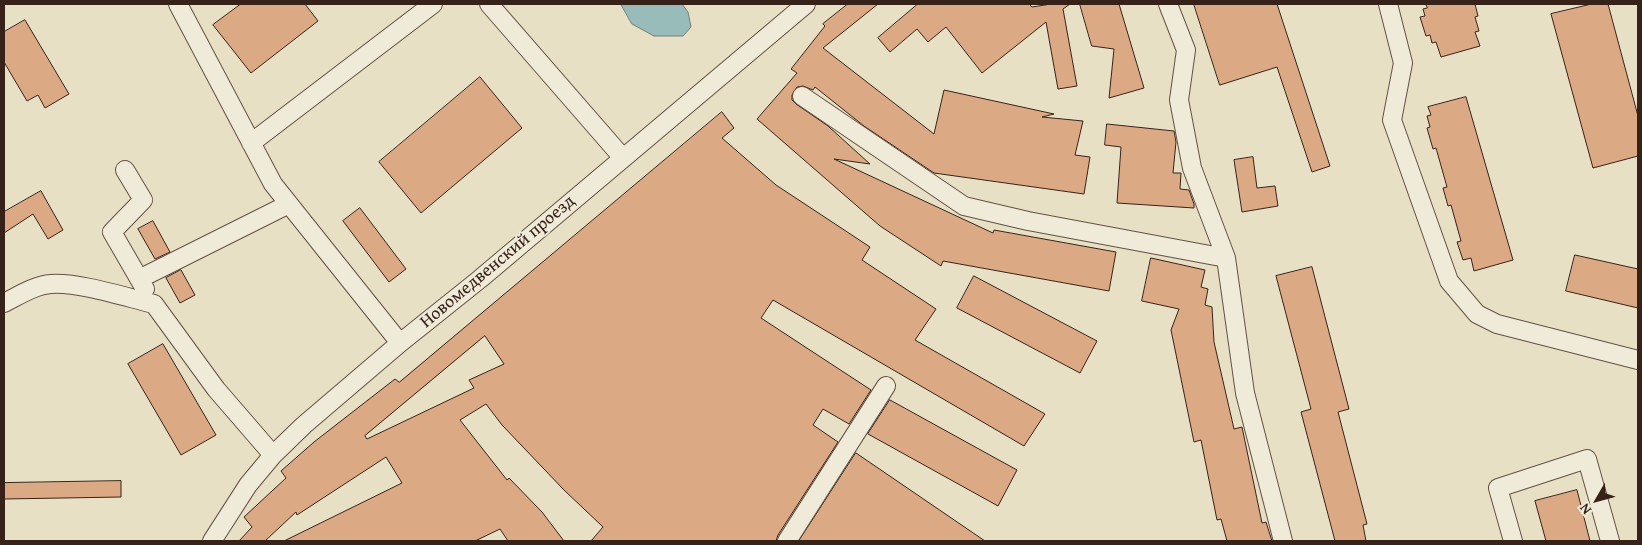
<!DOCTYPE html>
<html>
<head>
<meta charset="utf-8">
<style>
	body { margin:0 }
	#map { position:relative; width:1642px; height:545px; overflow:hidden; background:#e8e0c5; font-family:"Gentium Book Plus",serif }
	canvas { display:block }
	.frame { position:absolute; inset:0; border:5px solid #372219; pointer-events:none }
	.north { position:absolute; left:1572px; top:475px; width:50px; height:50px; -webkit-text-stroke:4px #f0ebd9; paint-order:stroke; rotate:232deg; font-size:14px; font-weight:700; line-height:20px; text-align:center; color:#372219 }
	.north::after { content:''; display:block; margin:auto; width:18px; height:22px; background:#372219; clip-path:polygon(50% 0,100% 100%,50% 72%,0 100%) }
</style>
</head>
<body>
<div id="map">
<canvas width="1642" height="545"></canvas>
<div class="frame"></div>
<div class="north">N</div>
</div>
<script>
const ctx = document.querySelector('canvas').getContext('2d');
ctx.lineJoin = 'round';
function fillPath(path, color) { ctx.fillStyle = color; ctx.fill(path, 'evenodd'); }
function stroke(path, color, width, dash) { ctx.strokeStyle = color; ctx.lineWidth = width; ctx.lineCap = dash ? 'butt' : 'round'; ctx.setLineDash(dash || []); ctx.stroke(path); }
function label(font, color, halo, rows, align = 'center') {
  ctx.font = font + ' "Gentium Book Plus",serif'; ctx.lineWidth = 4; ctx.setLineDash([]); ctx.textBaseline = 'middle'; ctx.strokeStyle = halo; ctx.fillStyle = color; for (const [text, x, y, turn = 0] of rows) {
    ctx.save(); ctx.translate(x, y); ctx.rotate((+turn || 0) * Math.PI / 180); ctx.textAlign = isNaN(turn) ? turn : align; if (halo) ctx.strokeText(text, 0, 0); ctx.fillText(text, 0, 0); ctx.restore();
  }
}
const water = new Path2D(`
	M621,4h61l6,8 3,15 -8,9h-29l-22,-12z`);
fillPath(water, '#98bcb9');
stroke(water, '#717e79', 1);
const building = new Path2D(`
	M241,4h64l13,17 -67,52 -38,-48z
	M848,4h30l-55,44 111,86 10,-44 110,24 -12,3 41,4 -8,34 15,2 -6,37 -150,-21 -70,-47 -49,-39 -2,3 -10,-4 -6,1 -5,8v5l4,4 32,22 42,38 -36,-5 159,74 1,-3 122,22 -7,39 -166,-30 -2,5 -61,-40 -123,-107 40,-46 -6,-4 34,-43 -2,-2z
	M918,4h111l3,3 19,-3h19l-7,5 14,77 -19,3 -12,-67 -64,51 -36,-46 -18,15 -11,-13 -27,23 -12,-14z
	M1080,4h39l25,84 -35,10 5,-49 -22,-3z
	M1194,4h83l53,162 -18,6 -35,-105 -57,18z
	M1426,4h49l3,12 -3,1 4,14 -4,1 5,14 -39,11 -5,-15 -4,1 -2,-8 -4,1 -6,-19 5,-1 -2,-7 4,-1z
	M1592,4h16l30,112v40l-45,12 -42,-154z
	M25,20l44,74 -24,14 -7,-13 -11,6 -23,-39v-30z
	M480,77l42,51 -101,85 -42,-51z
	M1466,97l47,163 -39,11 -3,-13 -8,2 -6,-18 4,-1 -10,-36 -3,1 -5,-18 4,-1 -11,-39 -3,1 -6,-21 3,-1 -3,-11 4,-1 -3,-8z
	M722,112l12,16 -12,10 54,47 94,62 -8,13 74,49 -21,31 130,74 -21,32 -251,-146 -12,18 110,72 -22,34 -26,-15 -10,16 25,17 -60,93 -2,6h-185l12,-14 -39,-37 -62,-65 -16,-21 -26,16 47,60 2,-2 33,34 22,29h-56l-8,-12 -25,12h-191l118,-58 -16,-26 -89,58 -1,-3 -31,29h-26l13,-14 -8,-10 42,-39 -5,-7 33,-29 81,-63 4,3zM485,336l19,28 -35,16 5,8 -107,51 -2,-3z
	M1107,124l67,7 2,11 -3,31h8l-1,16 9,1 5,14v4l-77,-5 4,-56 -16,-2z
	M1253,157l4,31 18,-2 3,20 -36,6 -8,-52z
	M41,191l22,39 -15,9 -15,-25 -29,19v-21z
	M360,208l46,61 -17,13 -46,-61z
	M153,221l17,31 -15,7 -17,-30z
	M1575,255l63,14v39l-72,-17z
	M1151,258l54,12 -4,17 7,2 -3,16 7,2 2,35 20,87 8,-2 20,96 4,-1 6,19h-45l-6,-22 -4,1 -16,-80 -7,2 -23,-112 8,-21 -37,-8z
	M1312,267l37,142 -11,3 29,112 -4,1 3,16h-31l-34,-129 10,-3 -35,-133z
	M181,270l14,25 -15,8 -14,-25z
	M974,276l123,65 -17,32 -123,-65z
	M163,344l53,91 -35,20 -53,-91z
	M890,400l127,70 -19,36 -130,-72z
	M856,453l129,88h-186z
	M121,481v16l-117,2v-16z
	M1577,490l13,51h-44l-11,-40z`);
fillPath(building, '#dba984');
stroke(building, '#372219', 1);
const minor = new Path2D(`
	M178,4l95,180 127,159
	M489,4l134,154
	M1168,4l18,46 -7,50 13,68 34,90 19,135 38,148
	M1388,4l15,59 -11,57 57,161 28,33 20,10 141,36
	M802,96l162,110 64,15 198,37
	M251,143l182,-139
	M125,170l18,30 -31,32 33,57
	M139,279l150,-75
	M4,303c14,-7 31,-18 47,-19 28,-2 74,13 103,20l62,85 57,66
	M212,541l36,-56 25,-30 31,-30 96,-82 80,-64 326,-275
	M787,541l99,-155
	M1513,541l-15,-53 89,-29 23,82`);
stroke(minor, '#635244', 20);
stroke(minor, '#f0ebd9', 18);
label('18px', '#372219', '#f0ebd9', [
	["Новомедвенский проезд",498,262,-40]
]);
</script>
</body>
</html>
